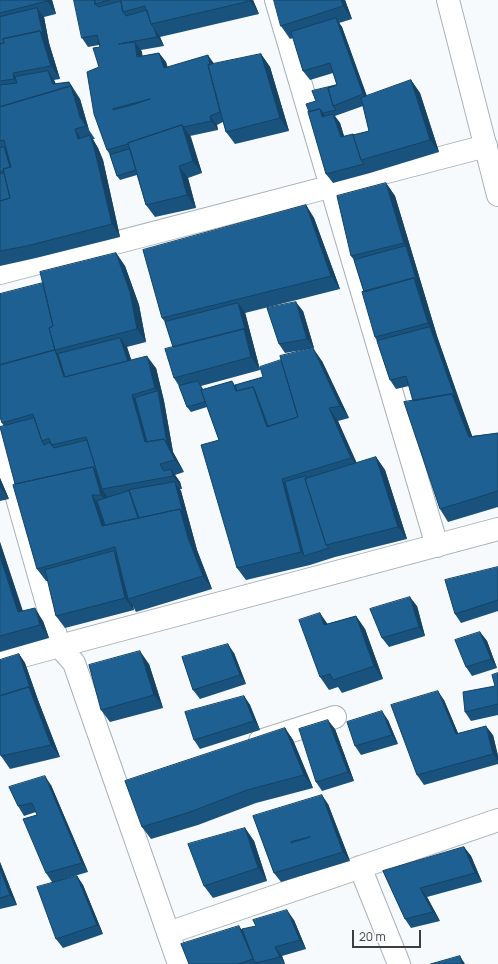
<!DOCTYPE html>
<html>
<head>
<meta charset="utf-8">
<style>
	body { margin:0 }
	#map { position:relative; width:498px; height:964px; overflow:hidden; background:#f6fafd; font-family:Manrope,sans-serif }
	canvas { display:block }
	.scale { position:absolute; left:352px; top:930px; width:69px; height:18px; box-sizing:border-box; border:2px solid #3a3e41; border-top:0; padding-left:5px; font-size:12px; line-height:14px; white-space:nowrap; color:#3a3e41; -webkit-text-stroke:3px #f6fafd; paint-order:stroke }
</style>
</head>
<body>
<div id="map">
<canvas width="498" height="964"></canvas>
<div class="scale">20 m</div>
</div>
<script>
const ctx = document.querySelector('canvas').getContext('2d');
ctx.lineJoin = 'round';
function stroke(path, color, width, dash) { ctx.strokeStyle = color; ctx.lineWidth = width; ctx.lineCap = dash ? 'butt' : 'round'; ctx.setLineDash(dash || []); ctx.stroke(path); }
function fillPath(path, color) { ctx.fillStyle = color; ctx.fill(path, 'evenodd'); }
const street = new Path2D(`
	M276,0l161,546
	M0,273l486,-127
	M0,438l59,208 15,17 105,301
	M0,662l498,-133
	M260,741l75,-24
	M360,867l39,97
	M168,933l330,-113`);
const secondary = new Path2D(`
	M448,0l50,195`);
stroke(street, '#a9b2b9', 24);
stroke(secondary, '#a9b2b9', 24);
stroke(street, '#fff', 22);
stroke(secondary, '#fff', 22);
fillPath(new Path2D(`
	M0,0h52l4,14 -12,3 5,26 11,36 -6,1 2,4 13,-2 11,17 9,31 6,9h-2l5,9 5,12 17,77 -84,21 -36,8z
	M74,0h179l6,14 -99,23 4,9 -23,4 1,2v4l17,-3 7,9 1,5 47,-3 47,-10 9,13 19,64 -54,13 -9,-12 -3,-10 -6,3 1,5 -28,6 12,37 -14,5 8,30 -41,9 -9,-12 -9,-30 -17,5 -3,-4 -7,-21 -3,-5 -8,-83 1,-20 -1,-2 -11,2 -6,-9z
	M274,0h71l7,19 -13,4 3,4 25,69 44,-16 9,13 19,59 -69,21 -37,10 -7,-9 -17,-62 7,-11 21,-16 -4,-12 -23,7 -7,-9 -10,-33 -3,1 -9,-13zM363,106l6,25 -15,4 -10,1 -4,-13 -5,-7z
	M386,183l9,13 42,140 35,100 26,-3v74l-50,15 -8,-13 -27,-108 -4,-15 -13,3 -6,-9 -13,-39 -2,-4 -11,-45 -10,-32 -3,-4z
	M306,205l8,13 26,71 -95,24 15,57 -59,16 2,3 32,-4 87,-24 27,57 -11,3 18,42 20,-6 9,13 22,69 -72,18 -25,8 -64,15 -9,-12 -18,-128 -12,-33 -16,5 -4,-5 -8,-21 -5,-8 -1,-31 -8,-25 -3,-4z
	M116,253l9,13 14,39 7,37 -19,5 4,13 25,8 8,33 9,51 11,20 -9,3 5,7 2,7h-2l1,2 16,59 15,39 -76,23 -3,-6 1,4 -69,18 -9,-12 -8,-35h-2l-9,-12 -22,-85 -11,-58 -2,-3 41,-140z
	M303,311l11,37 -29,5 -6,-9z
	M0,478l9,21 -9,2z
	M0,542l23,69 20,10 6,17 -49,14z
	M498,567v44l-37,12 -6,-9z
	M417,606l8,30 -36,11 -7,-9z
	M356,616l9,13 18,50 -41,14 -4,-6 -9,3 -9,-13 7,-53z
	M480,632l7,9 10,27 -25,8 -6,-9z
	M234,653l12,31 -46,15 -7,-9z
	M19,654l6,9 13,37 22,57 -50,12 -9,-13z
	M149,664l14,44 -53,14 -9,-12z
	M498,673v42l-27,6 -6,-9 30,-26z
	M244,696l6,9 10,25 -60,19 -6,-9z
	M444,700l14,33 35,2 5,21v8l-74,21 -7,-10z
	M388,720l10,24 -37,11 -6,-9z
	M285,728l8,12 20,48 -57,15 -58,22 -47,14 -9,-12z
	M335,729l19,52 -32,10 -6,-9z
	M51,785l37,87 -24,7 13,-3 6,9 20,49 -40,14 -7,-9 -4,-57 -6,-9 -9,-58 -1,-3 -12,4 -6,-10z
	M328,804l22,57 -69,21 -7,-9 -21,-57z
	M245,828l9,13 13,40 -54,17 -9,-12z
	M464,847l7,9 11,26 -55,15 13,24 -29,7 -6,-9 -22,-48z
	M0,862l17,43 -17,4z
	M294,920l12,29 -24,7 3,8h-96l53,-35z`), '#19537d');
fillPath(new Path2D(`
	M46,0h6l4,14 -9,-13z
	M250,0h3l6,14 -9,-13z
	M341,0h4l7,19 -9,-13z
	M37,8l7,9 5,26 11,36 -9,-13 -11,-35z
	M336,18l6,9 27,76 -6,-9z
	M154,28l6,9 4,9 -7,-9z
	M135,42l7,10 2,14 -7,-9z
	M159,53l7,9 5,15 -7,-9z
	M261,54l9,13 19,64 -9,-13z
	M208,55l7,10 -3,18z
	M48,71l6,9 5,13 -6,-9z
	M13,73l8,13 2,6 -9,-13z
	M411,80l9,13 19,59 -9,-12z
	M69,82l6,9 5,8 -7,-9z
	M71,86l9,13 9,31 6,9 -15,-22z
	M320,109l6,9 -4,-1z
	M333,114l7,9 7,23 -6,-9z
	M210,116l7,9 1,5 -7,-9z
	M182,125l9,12 11,36 -9,-12z
	M75,129l8,13 -5,-3z
	M90,135l8,13 5,12 17,77 -8,-13z
	M4,147l6,9 7,22 -7,-9z
	M179,166l9,12 8,30 -9,-13z
	M386,183l9,13 42,140 24,70 16,43 -8,-12 -17,-43 -22,-67 -2,-4 -14,-45 -8,-32 -2,-3z
	M306,205l8,13 26,71 -9,-13z
	M116,253l9,13 14,39 7,37 -9,-13z
	M296,302l7,9 11,37 -7,-9z
	M238,303l7,9 15,58 -9,-13 -7,-28z
	M120,338l7,9 9,27 -7,-9z
	M313,348l9,13 27,57 -9,-12z
	M55,350l9,13 2,18 -2,-4z
	M147,356l9,12 8,33 9,51 11,20 -9,-12 -11,-21 -6,-48 -3,-3z
	M232,381l9,13 -5,-3z
	M253,387l9,13 10,29 -5,-2z
	M132,395l9,12 10,38 -6,-3z
	M329,408l9,13 22,49 -9,-12z
	M376,457l9,13 22,69 -9,-12z
	M93,467l9,13v9l5,7 3,12 -9,-13z
	M171,469l9,13 2,7 -9,-13z
	M0,478l9,21 -9,-12z
	M282,479l9,12 13,65 -3,-4z
	M175,482l6,9 16,59 15,39 -9,-13 -15,-38 -8,-29z
	M129,491l6,9 7,21 -3,-1z
	M92,495l9,13 6,19 -5,-1z
	M0,542l27,83 -9,-13 -18,-56z
	M114,551l9,12 5,36 5,7 1,4 -9,-12z
	M410,597l7,9 8,30 -6,-9z
	M35,608l8,13 6,17 -9,-13z
	M320,613l9,13 -5,-1z
	M356,616l9,13 18,50 -9,-13z
	M480,632l7,9 10,27 -6,-9z
	M228,644l6,9 12,31 -6,-9z
	M140,651l9,13 14,44 -9,-13z
	M19,654l6,9 13,37 22,57 -9,-12 -22,-58z
	M438,691l6,9 18,43 -6,-9z
	M244,696l6,9 10,25 -6,-9z
	M382,711l6,9 10,24 -6,-9z
	M328,720l7,9 19,52 -6,-9z
	M486,726l7,9 5,21v5l-5,-7z
	M285,728l8,12 20,48 -9,-13z
	M45,776l6,9 37,87 -6,-9z
	M322,795l6,9 22,57 -7,-9z
	M245,828l9,13 13,40 -9,-13z
	M464,847l7,9 11,26 -7,-9z
	M0,862l17,43 -7,-10 -10,-26z
	M77,876l6,9 20,49 -6,-9z
	M420,888l7,9 13,24 -7,-9z
	M287,910l7,10 12,29 -6,-9z
	M239,926l9,12 7,25 -2,-4z
	M275,947l7,9 3,8 -5,-7z
	M460,956l5,8h-3z`), '#144366');
const building = new Path2D(`
	M0,0h46l1,1 -47,12z
	M74,0h21v4l3,3 23,-6 2,11 3,4 21,-6 4,14 3,4 3,9 -39,7 17,-2 2,15 22,-4 5,15 44,-13 2,10h-2l12,47 -10,4 1,5 -27,6 -2,-2 -54,18v1l-21,6 -13,-36 -7,-42 12,-5 -6,-19 7,-1 -3,-12 -15,3zM150,99l-18,6 -19,5v-1z
	M95,0h15l-15,4z
	M121,0h129v1l-99,23 -6,-18 -22,6z
	M274,0h67l2,6 -62,20z
	M37,8l6,26 -3,-3 -37,8 1,4 -4,1v-27z
	M336,18l27,76 -30,12 -5,-18 9,-3 -7,-22 -27,8 -12,-39z
	M40,31l11,35 -38,7 1,6 -14,2v-37l4,-1 -1,-4z
	M261,54l19,64 -54,14 -18,-67z
	M48,71l5,13 16,-2 4,8 -2,-4 -71,21v-22l17,-2 -2,-6z
	M411,80l19,60 -69,20 -8,-25 16,-4 -8,-33z
	M336,85l-8,3 5,18 3,4 -13,3 -3,-4 -11,3 -3,-8 10,-3 -4,-10z
	M71,86l9,31 6,9 -11,3 3,10 12,-4 4,12 18,77 -85,22 -27,5v-50l10,-3 -7,-29 8,-2 -7,-27 -4,1v-34z
	M320,109l2,8 11,-3 8,23 12,-3 1,1h-1l8,25 3,4 -38,10 -18,-62z
	M182,125l11,36 -14,5 8,29 -41,10 -18,-62z
	M4,147l6,20 -7,2 1,2 -4,1v-24z
	M130,149l6,21 -19,6 -7,-21z
	M4,173l6,25 -10,3v-27z
	M386,183l18,60 -53,13 -14,-60z
	M306,205l25,71 -169,42 -19,-68z
	M406,246l11,36 -3,-4 -50,14 -10,-32z
	M116,253l14,39 7,37 -82,21 -6,-22 4,-2 -13,-54z
	M414,278l14,45 -53,14 -13,-45z
	M43,283l10,43 -4,2 6,22 -55,15v-71z
	M296,302l11,37 -28,5 -12,-36z
	M238,303l8,30 -2,-4 -71,18 -8,-25z
	M430,327l25,70 -3,-3 -39,7 -7,-25 -16,4 -13,-39z
	M244,329l7,28 -77,21 -9,-29z
	M120,338l8,23 -63,16 -7,-23z
	M313,348l27,58 -11,2 22,50 -69,21 19,73 -64,16 -36,-123 18,-5 -18,-50 31,-9 4,10 17,-4 14,40 31,-10 -18,-61z
	M55,350l9,27 83,-21 8,32 -23,7 13,47 19,-3 11,21 -15,4 4,7 7,-2 2,7 -71,13 -16,-52 -35,8 -2,-7 -7,3 -9,-27 -31,9 -2,-6v-52z
	M281,360l17,57 -30,9 -13,-35 -2,-4 -16,4 -2,-6 28,-8 -3,-10z
	M198,381l4,8 -1,1 4,12 -18,5 -8,-21z
	M158,391l9,52 -3,-4 -17,3 -12,-44z
	M452,394l17,43 29,-4v58l-58,18 -36,-107z
	M34,418l8,23 2,4 6,-3 4,6 33,-8 6,19 3,11 -3,-3 -78,17 -15,-57z
	M376,457l22,70 -72,18 -21,-66z
	M93,467l8,28h-9l10,31 78,-17 8,29 15,38 -75,23 -13,-52 -78,22 -24,-84z
	M306,476v2l-1,1 21,66 3,3 -25,8 -19,-74z
	M175,482l8,31 -3,-4 -41,9 -10,-28z
	M129,491l9,27 -33,7 -8,-24z
	M114,551l11,47 -69,18 -11,-46z
	M0,556l18,56 17,-4 5,17 -40,11z
	M498,567v33l-43,14 -10,-34z
	M410,597l9,30 -37,11 -12,-29z
	M320,613l4,12 32,-9 18,50 -41,14 -3,-6 -10,3 -21,-57z
	M480,632l11,27 -25,8 -11,-27z
	M228,644l12,31 -47,15 -11,-33z
	M140,651l14,44 -53,15 -12,-45z
	M19,654l12,37 -2,-4 -29,9v-36z
	M498,673v31l-33,8 -2,-20 32,-6 -3,-11z
	M29,687l22,58 -50,11 -1,-4v-56z
	M438,691l18,43 30,-8 7,28 -76,21 -26,-70z
	M244,696l10,25 -60,19 -9,-28z
	M382,711l10,24 -37,11 -8,-24z
	M328,720l20,52 -32,10 -17,-53z
	M285,728l19,47 -57,15 -57,22 -48,15 -17,-46z
	M45,776l37,87 -36,10 -23,-54 14,-4 -5,-12 -14,3 -9,-19z
	M322,795l21,57 -69,21 -21,-57zM310,837l-19,6v-1z
	M245,828l13,40 -54,18 -16,-42z
	M464,847l11,26 -55,15 13,24 -28,7 -22,-48z
	M0,869l10,26 -10,3z
	M77,876l20,49 -41,14 -19,-52z
	M287,910l13,30 -25,7 5,10 -25,6 -13,-34 14,-3 -3,-6z
	M239,926l14,33 -15,5h-49l-8,-20z
	M460,956l2,8h-31z`);
fillPath(building, '#1d6091');
stroke(building, '#144366', 1);
</script>
</body>
</html>
